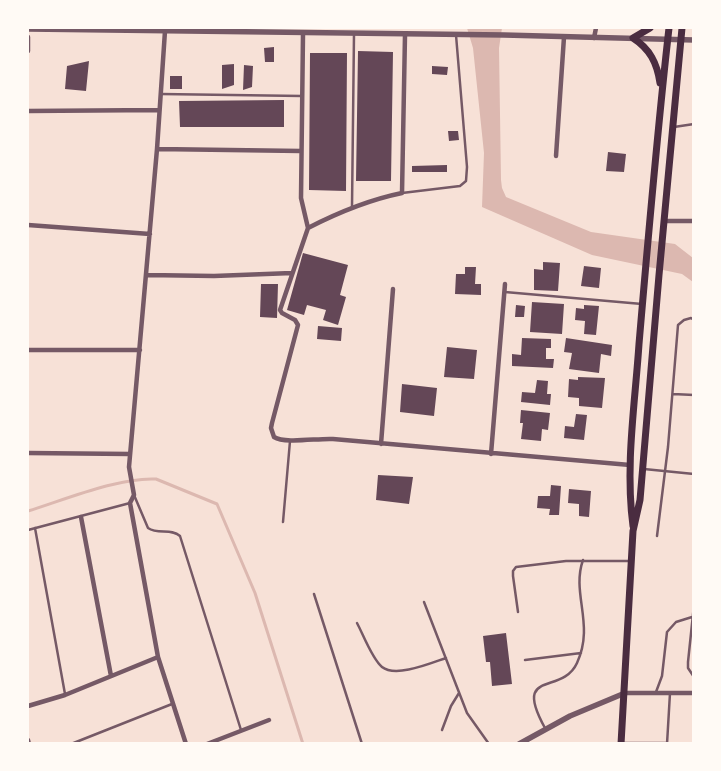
<!DOCTYPE html>
<html>
<head>
<meta charset="utf-8">
<style>
	body { margin:0 }
	#map { position:relative; width:721px; height:771px; overflow:hidden; background:#f7e1d7; font-family:"Open Sans",sans-serif }
	canvas { display:block }
	.frame { position:absolute; inset:0; border:29px solid #fffaf5; pointer-events:none }
</style>
</head>
<body>
<div id="map">
<canvas width="721" height="771"></canvas>
<div class="frame"></div>
</div>
<script>
const ctx = document.querySelector('canvas').getContext('2d');
ctx.lineJoin = 'round';
function fillPath(path, color) { ctx.fillStyle = color; ctx.fill(path, 'evenodd'); }
function stroke(path, color, width, dash) { ctx.strokeStyle = color; ctx.lineWidth = width; ctx.lineCap = dash ? 'butt' : 'round'; ctx.setLineDash(dash || []); ctx.stroke(path); }
fillPath(new Path2D(`
	M467,28h35l-3,20 2,132 1,8 4,9 85,35 84,12 18,14v24l-11,-8 -90,-19 -110,-48 2,-54 -11,-105z`), '#dcb8b0');
stroke(new Path2D(`
	M28,511c36,-11 91,-34 128,-32l61,25 38,89 48,151`), '#dcb8b0', 3);
fillPath(new Path2D(`
	M274,47v15h-9l-1,-14z
	M358,51l35,1 -2,129h-35z
	M310,53h37l-1,138 -37,-1z
	M89,61l-3,30 -21,-2 2,-23z
	M234,64v21l-12,4v-24z
	M244,65l9,1 -1,21 -9,3z
	M432,66l16,1 -1,8 -15,-1z
	M170,76h12v13h-12z
	M284,100v27h-104l-1,-26z
	M448,131h10l1,9 -10,1z
	M608,152l18,2 -2,18 -18,-1z
	M447,165v7h-35v-6z
	M303,253l45,12 -8,30 6,2 -8,28 -15,-5 3,-10 -19,-5 -3,10 -17,-5z
	M543,262l17,1 -2,28 -24,-1v-21l9,1z
	M584,266l17,2 -2,20 -18,-2z
	M465,267h11l-1,17h6v11l-26,-1 1,-20h9z
	M261,284h17l-1,34 -17,-1z
	M532,302l32,2 -2,30 -32,-2z
	M516,305l9,1 -1,11h-9z
	M584,305l15,1 -3,29 -12,-1 1,-13 -10,-1 1,-12 8,1z
	M318,326l24,2 -1,13 -24,-2z
	M522,338l29,1v9h-5v11h8l-1,9 -41,-2v-12l9,1z
	M566,338l46,7 -1,11 -10,-2 -2,19 -30,-4 3,-16 -8,-1z
	M447,347l30,3 -3,29 -30,-2z
	M578,377l27,1 -3,30 -23,-2v-8l-11,-1 1,-18 9,1z
	M537,380l11,1 -1,13h4l-1,11 -29,-3 1,-10 13,1z
	M402,384l35,4 -3,28 -34,-4z
	M521,410l29,3 -2,17 -6,-1 -1,12 -20,-2 2,-16h-3z
	M576,414l11,1 -3,25 -20,-2 1,-12 9,1z
	M378,475l35,2 -4,27 -33,-4z
	M551,485l10,1 -2,29h-10l1,-6 -13,-1 1,-12h12z
	M569,489l22,2 -2,26 -10,-1v-12l-11,-1z
	M506,633l6,51 -20,2 -2,-24h-4l-3,-26z`), '#644757');
stroke(new Path2D(`
	M161,94l141,2
	M674,127l20,-3
	M402,193l58,-7 6,-5 1,-14 -11,-132
	M352,207l2,-173
	M505,292l137,12
	M673,394l21,1
	M644,469l50,5
	M134,495l14,33c10,7 23,0 32,8l61,194
	M283,522l7,-81
	M35,528l30,166
	M28,530l102,-27
	M657,536l11,-89 10,-122 6,-5 7,-2 3,2
	M314,594l48,150
	M424,602l43,111 22,31
	M694,605l-6,57v6l6,9
	M518,612l-5,-36v-5l3,-4 50,-6h64
	M357,623c6,11 15,36 25,44 14,11 49,-4 64,-9
	M525,660l56,-7
	M656,692l6,-16 5,-44 9,-10 16,-5
	M545,728c-33,-60 17,-32 32,-65 18,-39 -6,-69 6,-103
	M442,730l9,-24 8,-13
	M621,743h46
	M71,744l101,-40
	M667,744l3,-51`), '#755966', 2.5);
stroke(new Path2D(`
	M165,31l-8,118 -28,318 5,28 -4,8 28,154 28,87
	M303,34l-2,164 7,30 -28,82 2,3 13,7 3,5 -26,98 -1,5 3,9c11,7 44,1 59,2l297,26
	M28,37v14
	M594,38l2,-10
	M28,111l131,-1
	M157,149l144,2
	M556,156l8,-119
	M664,221h30
	M28,225l122,9
	M308,228c31,-16 60,-28 94,-35l3,-158
	M147,275l67,1 78,-3
	M28,350h112
	M381,444l12,-155
	M28,453l102,1
	M491,454l14,-170
	M81,517l30,159
	M625,693h69
	M28,706l37,-11 93,-38
	M28,740l1,4
	M207,744l62,-24`), '#755966', 4.5);
stroke(new Path2D(`
	M28,29l476,6 190,5
	M519,744l51,-28 55,-23`), '#755966', 5.5);
stroke(new Path2D(`
	M650,28l-17,10c17,11 24,25 27,45
	M633,526c-8,-60 2,-122 6,-182 9,-105 18,-211 30,-316
	M621,744l12,-213 7,-31 19,-225 23,-247`), '#4a2c40', 7);
</script>
</body>
</html>
